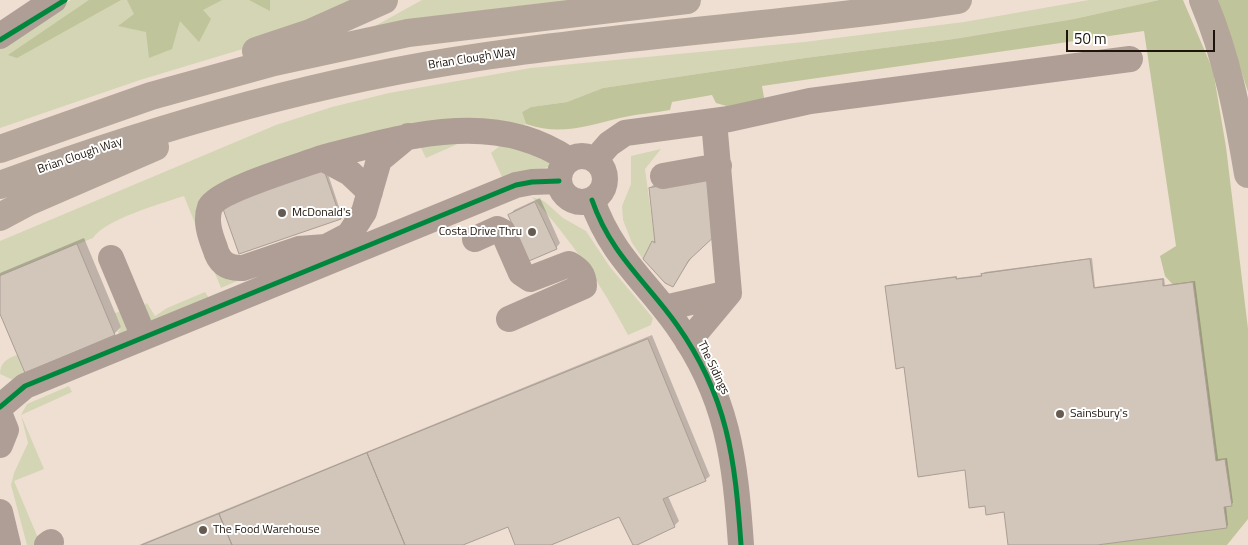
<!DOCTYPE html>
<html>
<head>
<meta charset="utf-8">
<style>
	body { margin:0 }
	#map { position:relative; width:1248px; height:545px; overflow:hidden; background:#efdfd2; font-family:"Titillium Web",sans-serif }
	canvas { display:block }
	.scale { position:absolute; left:1066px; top:30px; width:149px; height:22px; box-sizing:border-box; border:2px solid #1e140b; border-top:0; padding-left:6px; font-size:15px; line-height:18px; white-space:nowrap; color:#1e140b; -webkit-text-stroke:4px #fff; paint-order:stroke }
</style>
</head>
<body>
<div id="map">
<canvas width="1248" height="545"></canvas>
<div class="scale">50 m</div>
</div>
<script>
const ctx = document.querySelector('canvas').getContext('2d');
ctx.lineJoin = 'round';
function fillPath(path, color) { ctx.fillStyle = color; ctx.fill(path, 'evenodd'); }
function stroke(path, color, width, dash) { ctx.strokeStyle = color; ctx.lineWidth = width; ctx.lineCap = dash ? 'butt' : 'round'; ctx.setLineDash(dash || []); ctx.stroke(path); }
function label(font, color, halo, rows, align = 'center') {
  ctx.font = font + ' "Titillium Web",sans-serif'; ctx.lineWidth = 4; ctx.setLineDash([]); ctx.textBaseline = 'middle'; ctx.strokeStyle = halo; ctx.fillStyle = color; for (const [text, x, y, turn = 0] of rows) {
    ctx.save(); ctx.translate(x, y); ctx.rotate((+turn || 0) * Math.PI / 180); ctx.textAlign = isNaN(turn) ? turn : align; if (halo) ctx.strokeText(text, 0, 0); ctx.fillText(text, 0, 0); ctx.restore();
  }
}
fillPath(new Path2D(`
	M71,0h304l-109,42 -126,38 -140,48v-84z
	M422,0h163l-221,32z
	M1089,0h70l-85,19 -120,20 -149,19 -202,30 -36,14 -36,5 -9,5 4,12 -6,3 -56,-6 -265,93 52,61 -30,13 -37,-92c-24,8 -78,23 -91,42l-93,38v-35l276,-116 56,-18 57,-14 142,-25 273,-26 160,-20z
	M469,139l-43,19 -6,-12z
	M502,144l10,1 38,18 -1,4 -47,10 -11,-24z
	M661,149l-16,20 10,74 -3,-2 -9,18 -11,-16 -9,-23 -1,-14 9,-22v-28z
	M532,197l12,4 19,17 23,13 24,36 43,51 -2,7 -23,10c-26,-49 -58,-97 -96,-138z
	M205,292l4,6 -58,24 -10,-14 6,-5 8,13 12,-8z
	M122,311l7,16 -2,7 -6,3 -3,-5 3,-5 -6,-14z
	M17,355l9,21 -13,4 -13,-6c0,-11 7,-16 17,-19z
	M69,386l3,6 -51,23 23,54 -30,12 27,64h-14l-16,-60 3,-12 14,-30 -7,-28 6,-11z`), '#d4d5b4');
fillPath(new Path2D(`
	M89,0h32l-104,58 -9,-3z
	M127,0h95l-19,10 8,9 -12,23 -19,-21 -8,28 -23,9 -3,-26 -28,-6 16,-12z
	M249,0h21v11z
	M1159,0h24l30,70 13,77 22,182v190l-21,26h-130l129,-17 -2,-21 8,-1 -7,-46 -9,1 -23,-179 -20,3 -8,-9 -5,-20 16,-10 -32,-215 -382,55 3,17 -35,4 -14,-4 -4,-8 -40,7 -2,8c-16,3 -34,4 -50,8 -33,8 -60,18 -94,6l-4,-12 9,-5 36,-5 36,-14 202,-30 149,-19 120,-20z
	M1218,0h30v92z`), '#c0c49a');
fillPath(new Path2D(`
	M326,168l16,48 -2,2 -100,35z
	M657,181l38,72 -23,32 -19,-43 3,-3 -6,-51z
	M540,198l20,45 -4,5 -46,-33 4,-5z
	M84,238l37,89 -7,7 -114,-24v-37z
	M1092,258l3,29 69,-9 1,7 30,-4 23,178 9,-1 6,45 -7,3 2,19 -2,2 -137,18h-79l-5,-34 -19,-7 -81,-138 -19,-79 2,-2 69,-9v2l25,-3 3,-3z
	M652,335l58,141 -5,4 -37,16 11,25 -5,5 -54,-11 -73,30h-30l-8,-20 -49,20h-321z`), '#0003');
const building = new Path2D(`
	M324,170l17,49 -102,35 -17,-48z
	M711,179l7,54 -29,27 -16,27 -8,-4 -22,-24 9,-18 3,2 -6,-55z
	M535,202l22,47 -28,12 -21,-46z
	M77,244l38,91 -90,38 -25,-59v-38z
	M1090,259l4,29 69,-9v7l30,-4 23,179 9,-2 7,47 -8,1 3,21 -130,17h-89l-4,-33 -18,3 -1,-9 -16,2 -4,-38 -47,7 -14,-110 -8,2 -11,-83 71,-9v2l26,-3 -1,-2z
	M648,339l58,142 -43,18 12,28 -38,18h-4l-14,-28 -68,28h-36l-7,-18 -45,18h-58l-38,-92z
	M367,453l38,92h-173l-13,-31z
	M219,514l13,31h-90z`);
fillPath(building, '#d2c5ba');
stroke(building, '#aa9d93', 1);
stroke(new Path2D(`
	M0,36l54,-36
	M559 179a23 23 0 1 1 46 0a23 23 0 1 1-46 0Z
	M322,158c81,-21 171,-50 247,2
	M595,160l14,-16 16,-11 104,-14 81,-18 320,-42
	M663,176l56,-10
	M370,192l-20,-19 -28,-15c-21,8 -104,32 -112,49 -5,14 0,28 5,41 4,15 13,21 28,20l56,-19 27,-2 23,-12 15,-23 15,-52 29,-24
	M592,200c19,55 53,80 85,125 51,72 58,134 64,220
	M475,239l22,-10 6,3 18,41 9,6 39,-15c10,6 15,10 15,22l-75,33
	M111,258l33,79
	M665,308l64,-15
	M688,342l41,-49 -15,-172
	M0,407l25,-21 491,-201 16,-3 27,-1
	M0,415l6,15 -6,15
	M0,512l8,33
	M47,545l4,-3`), '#ae9e95', 26);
stroke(new Path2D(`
	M1203,0c24,57 35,114 45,174
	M256,51l54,-18 74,-33
	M0,149l151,-53 123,-34 134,-29 279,-33
	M0,185c156,-58 315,-104 479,-128 159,-24 321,-33 479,-57
	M0,217l28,-15 127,-55`), '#b5a69b', 28);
stroke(new Path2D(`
	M0,40l65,-40
	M592,200c19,55 53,80 85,125 51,72 58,134 64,220
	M0,407l25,-21 491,-201 16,-3 27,-1`), '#00873e', 5);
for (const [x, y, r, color] of [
	[282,213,5,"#675b51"],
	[532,232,5,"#675b51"],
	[1060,414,5,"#675b51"],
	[203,530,5,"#675b51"]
]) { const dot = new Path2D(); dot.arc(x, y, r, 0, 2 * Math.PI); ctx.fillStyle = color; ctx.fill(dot); stroke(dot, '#fff', 2); }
label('12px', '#1e140b', '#fff', [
	["Brian Clough Way",472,59,-9],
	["Brian Clough Way",80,156,-19],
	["The Sidings",713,368,64]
]);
label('12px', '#1e140b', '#fff', [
	["McDonald's",292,213],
	["Costa Drive Thru",522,232,"right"],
	["Sainsbury's",1070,414],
	["The Food Warehouse",213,530]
], 'left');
</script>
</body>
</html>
